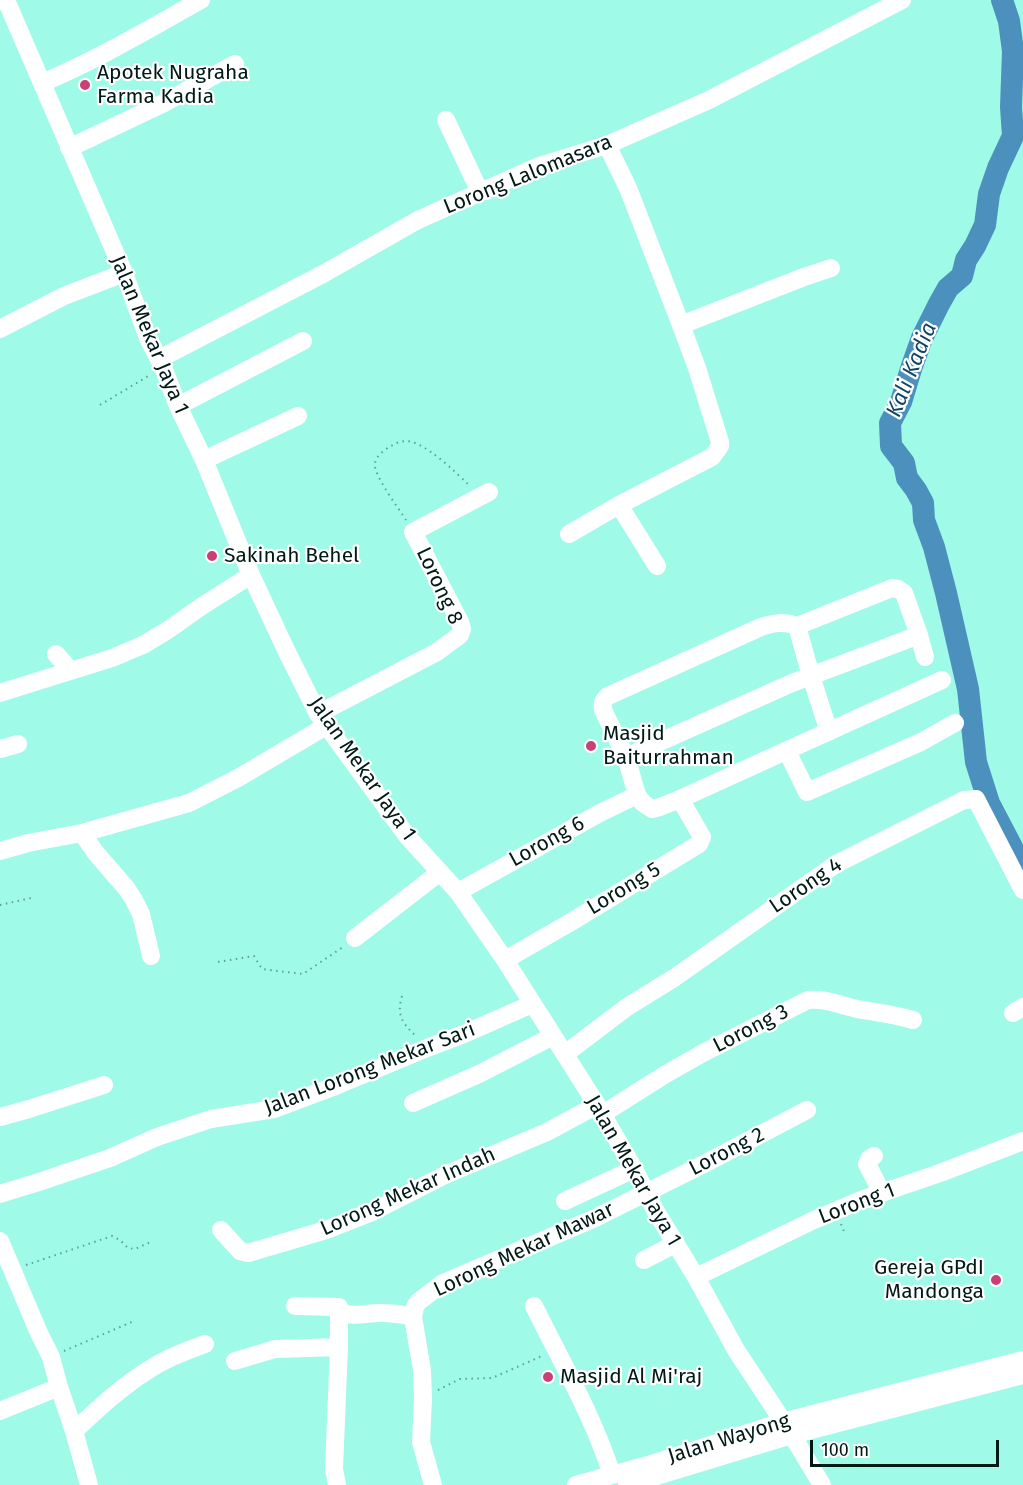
<!DOCTYPE html>
<html>
<head>
<meta charset="utf-8">
<style>
	body { margin:0 }
	#map { position:relative; width:1023px; height:1485px; overflow:hidden; background:#9ffae7; font-family:"Fira Sans",sans-serif }
	canvas { display:block }
	.scale { position:absolute; left:810px; top:1440px; width:189px; height:27px; box-sizing:border-box; border:3px solid #001a15; border-top:0; padding-left:8px; font-size:18px; line-height:21px; white-space:nowrap; color:#001a15; -webkit-text-stroke:4px #fff; paint-order:stroke }
</style>
</head>
<body>
<div id="map">
<canvas width="1023" height="1485"></canvas>
<div class="scale">100 m</div>
</div>
<script>
const ctx = document.querySelector('canvas').getContext('2d');
ctx.lineJoin = 'round';
function stroke(path, color, width, dash) { ctx.strokeStyle = color; ctx.lineWidth = width; ctx.lineCap = dash ? 'butt' : 'round'; ctx.setLineDash(dash || []); ctx.stroke(path); }
function label(font, color, halo, rows, align = 'center') {
  ctx.font = font + ' "Fira Sans",sans-serif'; ctx.lineWidth = 4.5; ctx.setLineDash([]); ctx.textBaseline = 'middle'; ctx.strokeStyle = halo; ctx.fillStyle = color; for (const [text, x, y, turn = 0] of rows) {
    ctx.save(); ctx.translate(x, y); ctx.rotate((+turn || 0) * Math.PI / 180); ctx.textAlign = isNaN(turn) ? turn : align; if (halo) ctx.strokeText(text, 0, 0); ctx.fillText(text, 0, 0); ctx.restore();
  }
}
stroke(new Path2D(`
	M1002,0l7,21 4,30 -2,56 2,29 -15,32 -9,26 -4,31 -10,21 -9,14 -4,16 -14,12 -9,16 -17,34 -11,31 -10,33 -11,21 1,23 13,17 3,15 9,12 7,13 1,17 10,27 12,46 22,96 8,73 13,41 23,44 11,31`), '#4c90bd', 22);
stroke(new Path2D(`
	M100,405l50,-30
	M406,520c-7,-11 -34,-47 -31,-57 1,-7 10,-14 16,-17 8,-5 17,-7 26,-2 17,7 38,28 52,41
	M0,905l31,-7
	M218,962l36,-6 8,13 41,5 40,-27
	M402,996c-6,20 1,28 15,41
	M841,1224l4,10
	M26,1265l86,-29 8,4 8,8 7,1 18,-8
	M64,1351l70,-30
	M438,1390l22,-11 32,-1 50,-22`), '#5fa092', 2, [1.5, 4.5]);
stroke(new Path2D(`
	M6,0l118,273 24,65 15,29 15,39 26,54 47,115 36,77 31,62 89,122 51,56 47,68 92,145 37,64 21,41 41,67 40,73 56,85 30,50
	M42,83c55,-23 107,-54 159,-83
	M446,120l34,72
	M69,148l95,-45 71,-39
	M681,325l123,-48 27,-9
	M0,329l64,-33 60,-23
	M159,359l164,-85 95,-54 121,-54 68,-21 102,-45 193,-100
	M178,406l125,-65
	M204,460l94,-44
	M619,505l38,61
	M569,534l50,-29 93,-48 8,-11v-4l-23,-74 -16,-43 -53,-137 -21,-43
	M797,626l14,50 18,56
	M56,654l14,16
	M925,657l-6,-22 -15,-42 -6,-4 -6,-1 -95,38c-14,-5 -23,-3 -36,1l-153,69c-5,4 -6,7 -5,14l23,47 11,38 6,8 9,6 8,-2 20,-8 262,-119
	M0,693l112,-35 31,-13 25,-15 34,-24 49,-31
	M318,714l119,-62 23,-17 2,-6 -2,-7 -47,-90 76,-40
	M0,749l18,-5
	M787,751l20,41 114,-50 34,-19
	M626,757l166,-74 127,-48
	M82,833l13,19 32,37 7,11 7,14 10,42
	M0,851l28,-8 54,-10 107,-30 49,-25 88,-52
	M458,892l142,-79 37,-18
	M355,938l85,-66
	M505,960l66,-38 128,-78 3,-7 -22,-38
	M1013,1013l10,-6
	M565,1054l62,-47 47,-29 162,-114 128,-64 12,-1 47,91
	M413,1103l66,-29 74,-38
	M601,1115l65,-41 37,-21 105,-53c21,-2 35,7 55,10 17,3 33,5 50,10
	M0,1117l29,-8 75,-24
	M874,1156l-5,3 -2,5 15,29
	M0,1194l39,-12 71,-24 47,-21 54,-18 63,-10 64,-24 89,-37 37,-14 68,-30
	M565,1201l69,-32
	M221,1230l19,21 8,2 78,-23 46,-18 73,-37 102,-43 50,-27
	M0,1241l39,92 12,24 8,30 15,44 15,54
	M644,1260l31,-16
	M696,1277l118,-57 47,-20 79,-27 83,-32
	M295,1306l44,1v4c12,7 27,2 40,2 11,0 23,1 34,4l9,53 1,29 -2,43 12,43
	M534,1306c27,55 59,110 78,169
	M413,1317l2,-10 3,-5 25,-19 150,-64 111,-55 103,-54
	M235,1361l40,-12 64,-2
	M0,1411l59,-24
	M74,1431c24,-22 48,-45 76,-62 17,-11 36,-18 55,-25
	M337,1485l-3,-16 5,-122v-36
	M576,1485l72,-20 134,-43 241,-62
	M627,1485l165,-50 231,-60`), '#fff', 18);
for (const [x, y, r, color] of [
	[85,85,6,"#c93f76"],
	[212,556,6,"#c93f76"],
	[591,746,6,"#c93f76"],
	[996,1280,6,"#c93f76"],
	[548,1377,6,"#c93f76"]
]) { const dot = new Path2D(); dot.arc(x, y, r, 0, 2 * Math.PI); ctx.fillStyle = color; ctx.fill(dot); stroke(dot, '#fff', 2); }
label('21px', '#001a15', '#fff', [
	["Apotek Nugraha",97,73],
	["Farma Kadia",97,97],
	["Sakinah Behel",224,556],
	["Masjid",603,734],
	["Baiturrahman",603,758],
	["Gereja GPdI",984,1268,"right"],
	["Mandonga",984,1292,"right"],
	["Masjid Al Mi'raj",560,1377]
], 'left');
label('21px', '#001a15', '#fff', [
	["Lorong Lalomasara",528,175,-22],
	["Jalan Mekar Jaya 1",149,335,67],
	["Lorong 8",439,586,65],
	["Jalan Mekar Jaya 1",362,769,55],
	["Lorong 6",547,842,-29],
	["Lorong 4",806,886,-34],
	["Lorong 5",624,889,-31],
	["Lorong 3",751,1029,-27],
	["Jalan Lorong Mekar Sari",370,1069,-21],
	["Lorong 2",727,1152,-27],
	["Jalan Mekar Jaya 1",633,1171,60],
	["Lorong Mekar Indah",408,1192,-24],
	["Lorong 1",857,1204,-21],
	["Lorong Mekar Mawar",524,1250,-25],
	["Jalan Wayong",729,1439,-17]
]);
label('italic 22px', '#104565', '#fff', [
	["Kali Kadia",912,370,-68]
]);
</script>
</body>
</html>
